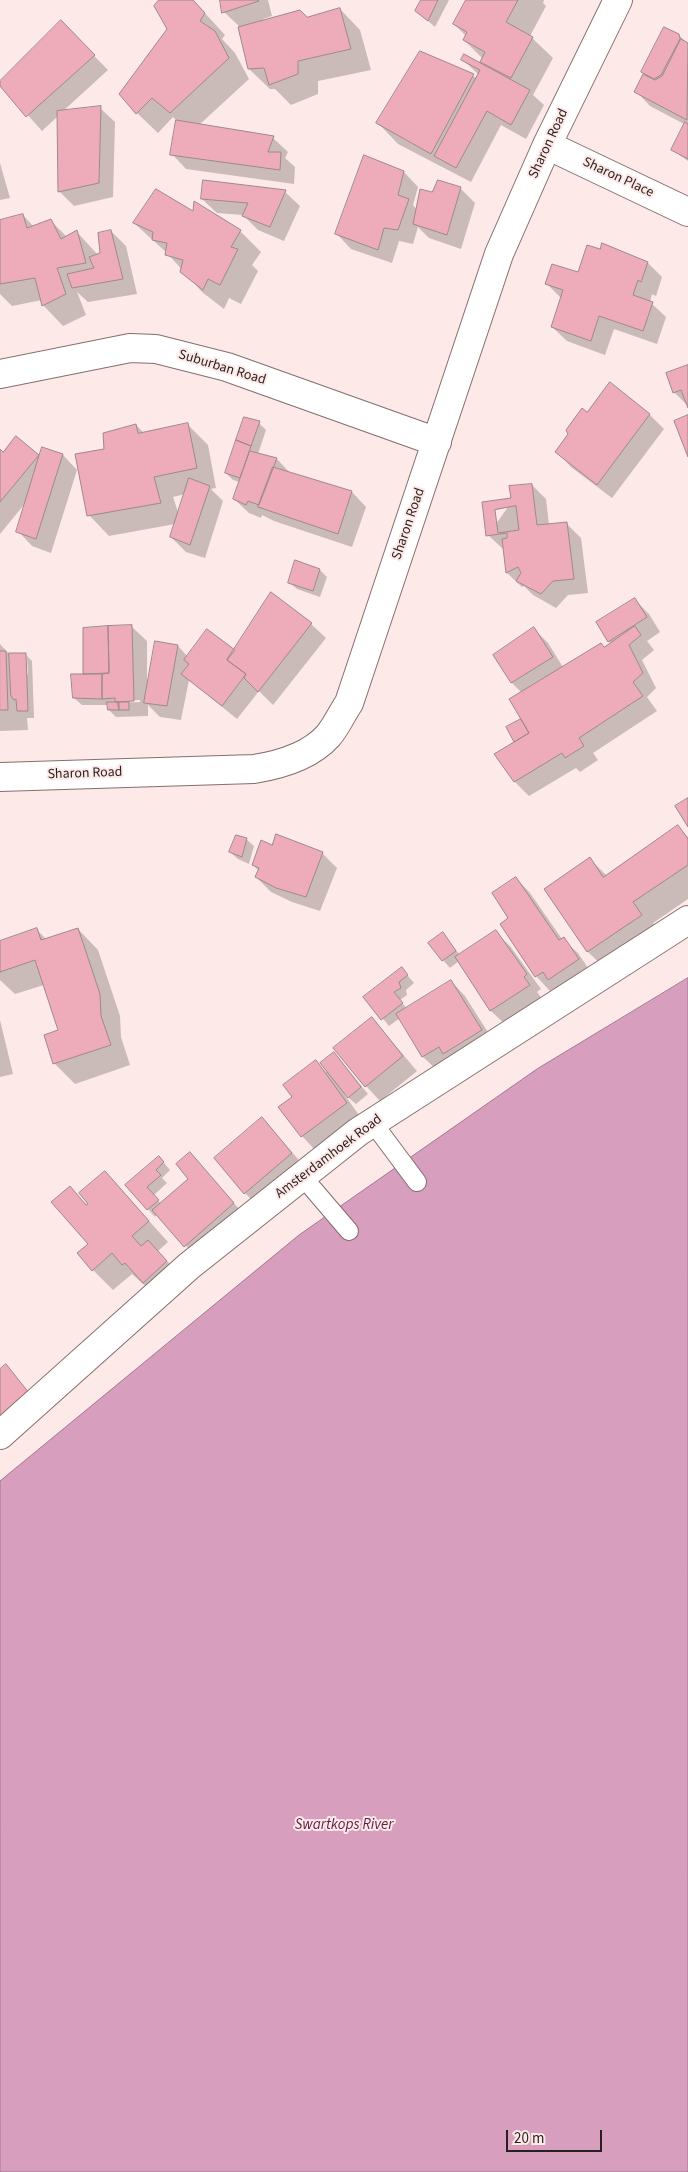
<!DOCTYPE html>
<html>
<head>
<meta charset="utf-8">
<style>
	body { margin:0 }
	#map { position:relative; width:688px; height:2172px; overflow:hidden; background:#fde9e7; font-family:"Source Sans 3",sans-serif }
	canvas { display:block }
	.scale { position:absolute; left:506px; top:2130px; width:96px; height:22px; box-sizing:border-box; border:2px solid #281f1e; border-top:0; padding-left:6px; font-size:15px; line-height:18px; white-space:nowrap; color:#281f1e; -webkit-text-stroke:4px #fde9e7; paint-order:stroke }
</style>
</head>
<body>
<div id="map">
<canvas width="688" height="2172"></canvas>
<div class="scale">20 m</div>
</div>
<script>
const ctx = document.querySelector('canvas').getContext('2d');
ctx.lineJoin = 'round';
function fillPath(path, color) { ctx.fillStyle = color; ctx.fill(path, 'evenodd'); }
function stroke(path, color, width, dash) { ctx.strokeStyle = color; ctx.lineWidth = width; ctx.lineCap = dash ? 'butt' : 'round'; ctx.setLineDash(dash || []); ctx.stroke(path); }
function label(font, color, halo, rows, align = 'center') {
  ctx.font = font + ' "Source Sans 3",sans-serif'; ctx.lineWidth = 4; ctx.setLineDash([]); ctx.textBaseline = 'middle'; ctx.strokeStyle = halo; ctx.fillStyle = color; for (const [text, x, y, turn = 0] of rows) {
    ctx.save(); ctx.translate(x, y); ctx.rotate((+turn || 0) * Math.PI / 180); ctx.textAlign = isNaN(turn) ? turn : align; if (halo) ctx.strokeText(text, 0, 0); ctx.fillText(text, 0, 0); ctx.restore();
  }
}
const water = new Path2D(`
	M688,978v1194h-688v-691l299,-246 238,-166z`);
fillPath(water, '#d79ebe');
stroke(water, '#a2788e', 1);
fillPath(new Path2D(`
	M161,0h32l32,35 -3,4 13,14 14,26 -50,46 74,13 15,14 -3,6 10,9 -1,17 -108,-15 -14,-15 5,-33 -4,-4 -15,16 -21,-20 32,-83z
	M221,0h47l4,16 -9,3v2l43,-3 34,-9 20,21 11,40 -53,11v13l-27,11 -16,-16h-5l-21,-20 -10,-43 -15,-14z
	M423,0h26l-14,27 -19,-16z
	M467,0h77l-1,3 3,3 -16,30 23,22 -20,37 11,10 -18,34 -25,-14 -30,57 -73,-38 -20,-21 43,-70 56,25 2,-3 -16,-15 23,7 -5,-5 2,-3 -19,-19 2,-4 -12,-12z
	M61,22l47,48 -46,42 38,-4 15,14 -2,75 -39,9 -15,-15 -1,-75 -16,15 -42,-47z
	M679,35l9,9v117l-15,-11 13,-25 -36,-19 -14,-15 9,-17 -3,-2z
	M364,156l40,16 14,15 -5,18 4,5 16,-17 5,-11 23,7 14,14 -14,46 -32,-11 -11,-11 -5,17 -14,-3 -7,22 -41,-14 -14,-15z
	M0,163l10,35 -10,2z
	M285,192l15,14 -16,35 -26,-11 -15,-15 -26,-2 -15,-14z
	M195,203l45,28 21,21 -9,13 6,6 -17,33 -12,-6 -5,11 -22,-17 -35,-39 -33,-30 60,-10z
	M23,215l11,12 17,-6 16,16 10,-5 21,23 3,-1 10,-23 15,15 11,48 -49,8 -11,-10 9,23 -23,11 -20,-21 -1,-5 -30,6 -12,-12v-73z
	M603,244l45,19 14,14 -6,19 -4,-2 -2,8 16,15 -9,27 -43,-15 -9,26 -38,-14 -15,-14 10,-28 -15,-15 31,-10 22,-23z
	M688,367v39l-14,-14z
	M588,414l62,1 14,14 -52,69 -41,-31 -14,-15z
	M259,423l7,7 -8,24 19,5 14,15 61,18 14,15 -14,40 -78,-26 -12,-6 -1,3 -12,-5 -15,-14 6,-17 -7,-2 -7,-7z
	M187,424l21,21 8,43 -5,1 12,12 -18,57 -19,-6 -15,-15 4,-13 -66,12 -20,-21 17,-65 30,-25 8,8zM185,494l-6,21 -6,-18z
	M43,448l20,7 14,15 -26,83 -19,-7 -14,-15 9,-30 -27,33v-83l4,2 34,2 2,3z
	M532,485l14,14 3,26 17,-2 15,15 7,55 -20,2 -12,13 -23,-13 -9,-9 -2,1 -15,-14 -3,-23 -16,-15 25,-35z
	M320,570l7,7 -7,20 -23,-8 -8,-7z
	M634,599l15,15 11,18 -13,9 7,9 -12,10 14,28 -9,9 10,14 -64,42 5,7 -18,12 -4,-4 -47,28 -14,-14 1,-40 7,-22 -1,-27 -11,-11 23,-53 14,14 15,24 48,-23 -2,-3z
	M311,624l15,14 -53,67 -14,-14 -22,28 -48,-39 -8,40 -21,-3 -12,-12v11l-32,1 -7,-7v-5h-27l-8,-7 11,-23 -1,-46 48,-2 15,14v43l31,-38 10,11 48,-6zM140,700v2l-19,1v-2z
	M0,644l28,31 -1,-19 5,5 2,57h-7l1,12 -28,1z
	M678,827l10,10v62l-35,24 9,13 -53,36 -21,-20 -42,-63 44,-30 17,17z
	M276,835l47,19 14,14 -17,43 -28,-9 -21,-10 -15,-15 3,-6 -6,-6 19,-19z
	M246,839l8,7 -5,18 -11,-5 -8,-7z
	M516,878l14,15 32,46 16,14 14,21 -28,19 -7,-6 -7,4 -14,-15 -35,-52 9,-5z
	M78,929l20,21 22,66 1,21 9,28 -55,19 -21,-21 6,-33 -16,-45 -29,9 -15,-14v-38l37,-12 10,10z
	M495,932l15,14 31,43 -4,3 6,8 -37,25 -15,-14 -32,-50 -9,7 -7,-8v-26l17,21z
	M402,969l12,14 -8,7 1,5 -7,5 7,9 44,-28 14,15 31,49 -58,26 -15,-14 -23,-39 -11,8 -24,-29z
	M372,1018l45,53 -37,30 -14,-15z
	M0,1020l13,54 -13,3z
	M334,1053l34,41 -12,10 -12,-10 17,24 -45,33 -14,-15 -8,-39 22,-35 10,10 2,-1z
	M262,1119l44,49 -47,39 -14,-14z
	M190,1153l57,65 -48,42 -42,-46 -2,3 -28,-32 32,-28 11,13 -8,8 5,5 -13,12 7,9 29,-25z
	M105,1172l63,70 -10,9 29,32 -23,20 -32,-29 -19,16 -20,-20 -4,-26 -19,-56 21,21z
	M6,1366l37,42 -43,23v-60z`), '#0003');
const building = new Path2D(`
	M159,0h34l12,13 -5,8 15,10 14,27 -59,55 -18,-15 -16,16 -17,-20 48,-65 -13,-23z
	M220,0h38l1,1 -37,12z
	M421,0h17l-10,21 -13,-10z
	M466,0h52l-12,22 27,15 -22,41 -31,-16 5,-10 -22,-12 4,-8 -14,-8z
	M340,8l11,41 -53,12v13l-29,11 -5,-17 -16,1 -10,-42 62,-17 7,7z
	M61,20l34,35 -69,62 -26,-31v-5z
	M664,27l15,7 1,5 -19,36 -7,4 -13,-7z
	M681,39l7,4 -1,77 -53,-28 9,-18 12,6 7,-4z
	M420,51l54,23 -43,80 -55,-31z
	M464,54l66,36 -19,35 -24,-14 -31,57 -22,-12 46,-86 -19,-10z
	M101,106l-2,77 -41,9 -1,-81z
	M176,120l98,16 -6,16h13l-1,18 -110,-15z
	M685,122l3,2v35l-17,-9z
	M364,155l40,16 -6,24 11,4 -11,31 -14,-2 -6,22 -43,-16z
	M203,180l83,10 -16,37 -28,-11 6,-13 -47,-4z
	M438,180l23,7 -14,48 -34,-11 7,-35 12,3z
	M156,189l37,22 1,-10 47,29 -10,17 7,2 -18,36 -12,-6 -5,11 -23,-18 3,-12 -18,-5 2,-12 -15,-3 1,-8 -20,-9z
	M23,214l4,14 24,-9 10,20 16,-9 9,33 -29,5 9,26 -24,12 -7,-28 -35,6v-64z
	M111,230l12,49 -51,9 -5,-14 27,-6 -5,-11 11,-4 -2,-20z
	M602,243l46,19 -7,20 -3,-2 -5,15 20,7 -10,29 -44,-15 -8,25 -40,-14 12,-37 -18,-6 7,-20 26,8 9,-27 13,4z
	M688,365v43l-7,-18 -8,3 -7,-20z
	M610,382l40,32 -53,71 -42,-33 13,-18 -2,-4 16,-22 5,4z
	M688,415v42l-14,-36z
	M244,417l16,4 -9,25 -15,-6z
	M188,423l9,45 -43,9 7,26 -74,13 -12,-62 29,-5 -1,-16 33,-9 2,9z
	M16,436l23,19 -39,47v-53l3,3z
	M236,440l15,6 -11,32 -15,-5z
	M42,447l21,7 -27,85 -20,-7z
	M250,451l27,7 -18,47 -11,-4 -2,4 -13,-6z
	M273,467l79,24 -14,43 -80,-27z
	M189,478l21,8 -20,59 -20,-8z
	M532,484l5,41 30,-3 7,57 -21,2 -12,13 -25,-13 5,-8 -3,-6 -12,6 -4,-34 5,-1v-5l-21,3 -4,-34 29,-4 -2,-12z
	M516,506l3,24 -21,3 -3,-23z
	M295,560l25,9 -7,22 -25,-8z
	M271,592l41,31 -54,69 -14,-14 2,-4 -19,-14z
	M635,598l12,19 -39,25 -12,-20z
	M132,625l2,76 -19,1v-4l-13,1v-25l7,-1 -1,-47z
	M108,626l1,47 -26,1v-46z
	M635,626l6,9 -12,10 14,28 -10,9 10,14 -64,42 5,8 -19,12 -3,-5 -48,29 -20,-28 35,-21 -20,-34 92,-56 3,4z
	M534,627l19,30 -42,26 -18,-28z
	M207,629l28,21 -8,10 19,14 -24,32 -41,-32 8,-10 -5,-4z
	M155,641l23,4 -11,61 -23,-3z
	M0,651h6l2,59h-8z
	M9,653h17l2,58h-11l-1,-12 -2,1 -3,-4z
	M71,674h31v25l-29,-1z
	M107,702h12v8h-11z
	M118,702h11v8h-10z
	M521,719l8,14 -15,9 -8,-15z
	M688,798v29l-13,-21z
	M678,825l10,14v26l-55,37 9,13 -55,37 -43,-63 46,-32 13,20z
	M276,834l47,18 -17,45 -30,-9 -21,-11 4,-9 -7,-3 9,-25 11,5z
	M236,835l11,3 -5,19 -13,-5z
	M516,877l43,63 5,-3 15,22 -31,21 -5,-8 -8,5 -35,-53 8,-6 -16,-25z
	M37,928l4,12 37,-12 22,66 1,22 10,29 -58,19 -9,-29 14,-5 -23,-70 -35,12v-31z
	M496,930l31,44 -3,3 6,8 -40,26 -35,-54z
	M443,932l13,19 -14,10 -14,-18z
	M402,967l6,8 -9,7 2,6 -7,4 9,11 -22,17 -18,-23z
	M451,980l31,50 -39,24 -4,-7 -17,10 -26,-43z
	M372,1017l31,39 -38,31 -32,-39z
	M334,1052l27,35 -13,11 -28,-35z
	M316,1060l31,43 -46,34 -23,-30 14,-10 -9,-12z
	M262,1117l30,36 -48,41 -30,-36z
	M190,1152l44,51 -50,44 -32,-37 36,-31 -12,-15z
	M159,1156l5,6 -8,8 5,5 -14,12 12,13 -12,10 -22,-25z
	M105,1171l44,50 -17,15 9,10 7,-6 19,21 -24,22 -18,-20 -3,2 -10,-12 -20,18 -15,-18 11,-9 -37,-42 19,-16 16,19 2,-1 -9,-11z
	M6,1364l23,29 -29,23v-47z`);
fillPath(building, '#eeacba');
stroke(building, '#9e888c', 1);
const service = new Path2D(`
	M373,1123l44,59
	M302,1176l47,55`);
const minor = new Path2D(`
	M547,145l141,67
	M0,374l130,-26 26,1 71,18 210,75
	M0,777l254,-8c25,-4 56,-13 74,-33 8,-9 14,-23 21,-33l150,-449 48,-109 71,-145
	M0,1435l189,-169 169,-134 330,-212`);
stroke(service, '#846f6c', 20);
stroke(minor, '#846f6c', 30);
stroke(service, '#fff', 18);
stroke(minor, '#fff', 28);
label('14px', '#281f1e', '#fde9e7', [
	["Sharon Road",549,144,-65],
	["Sharon Place",618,178,25],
	["Suburban Road",222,368,17],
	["Sharon Road",409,524,-71],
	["Sharon Road",85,774,-2],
	["Amsterdamhoek Road",329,1157,-37]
]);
label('italic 15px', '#5e1c47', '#fde9e7', [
	["Swartkops River",344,1826]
]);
</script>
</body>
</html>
